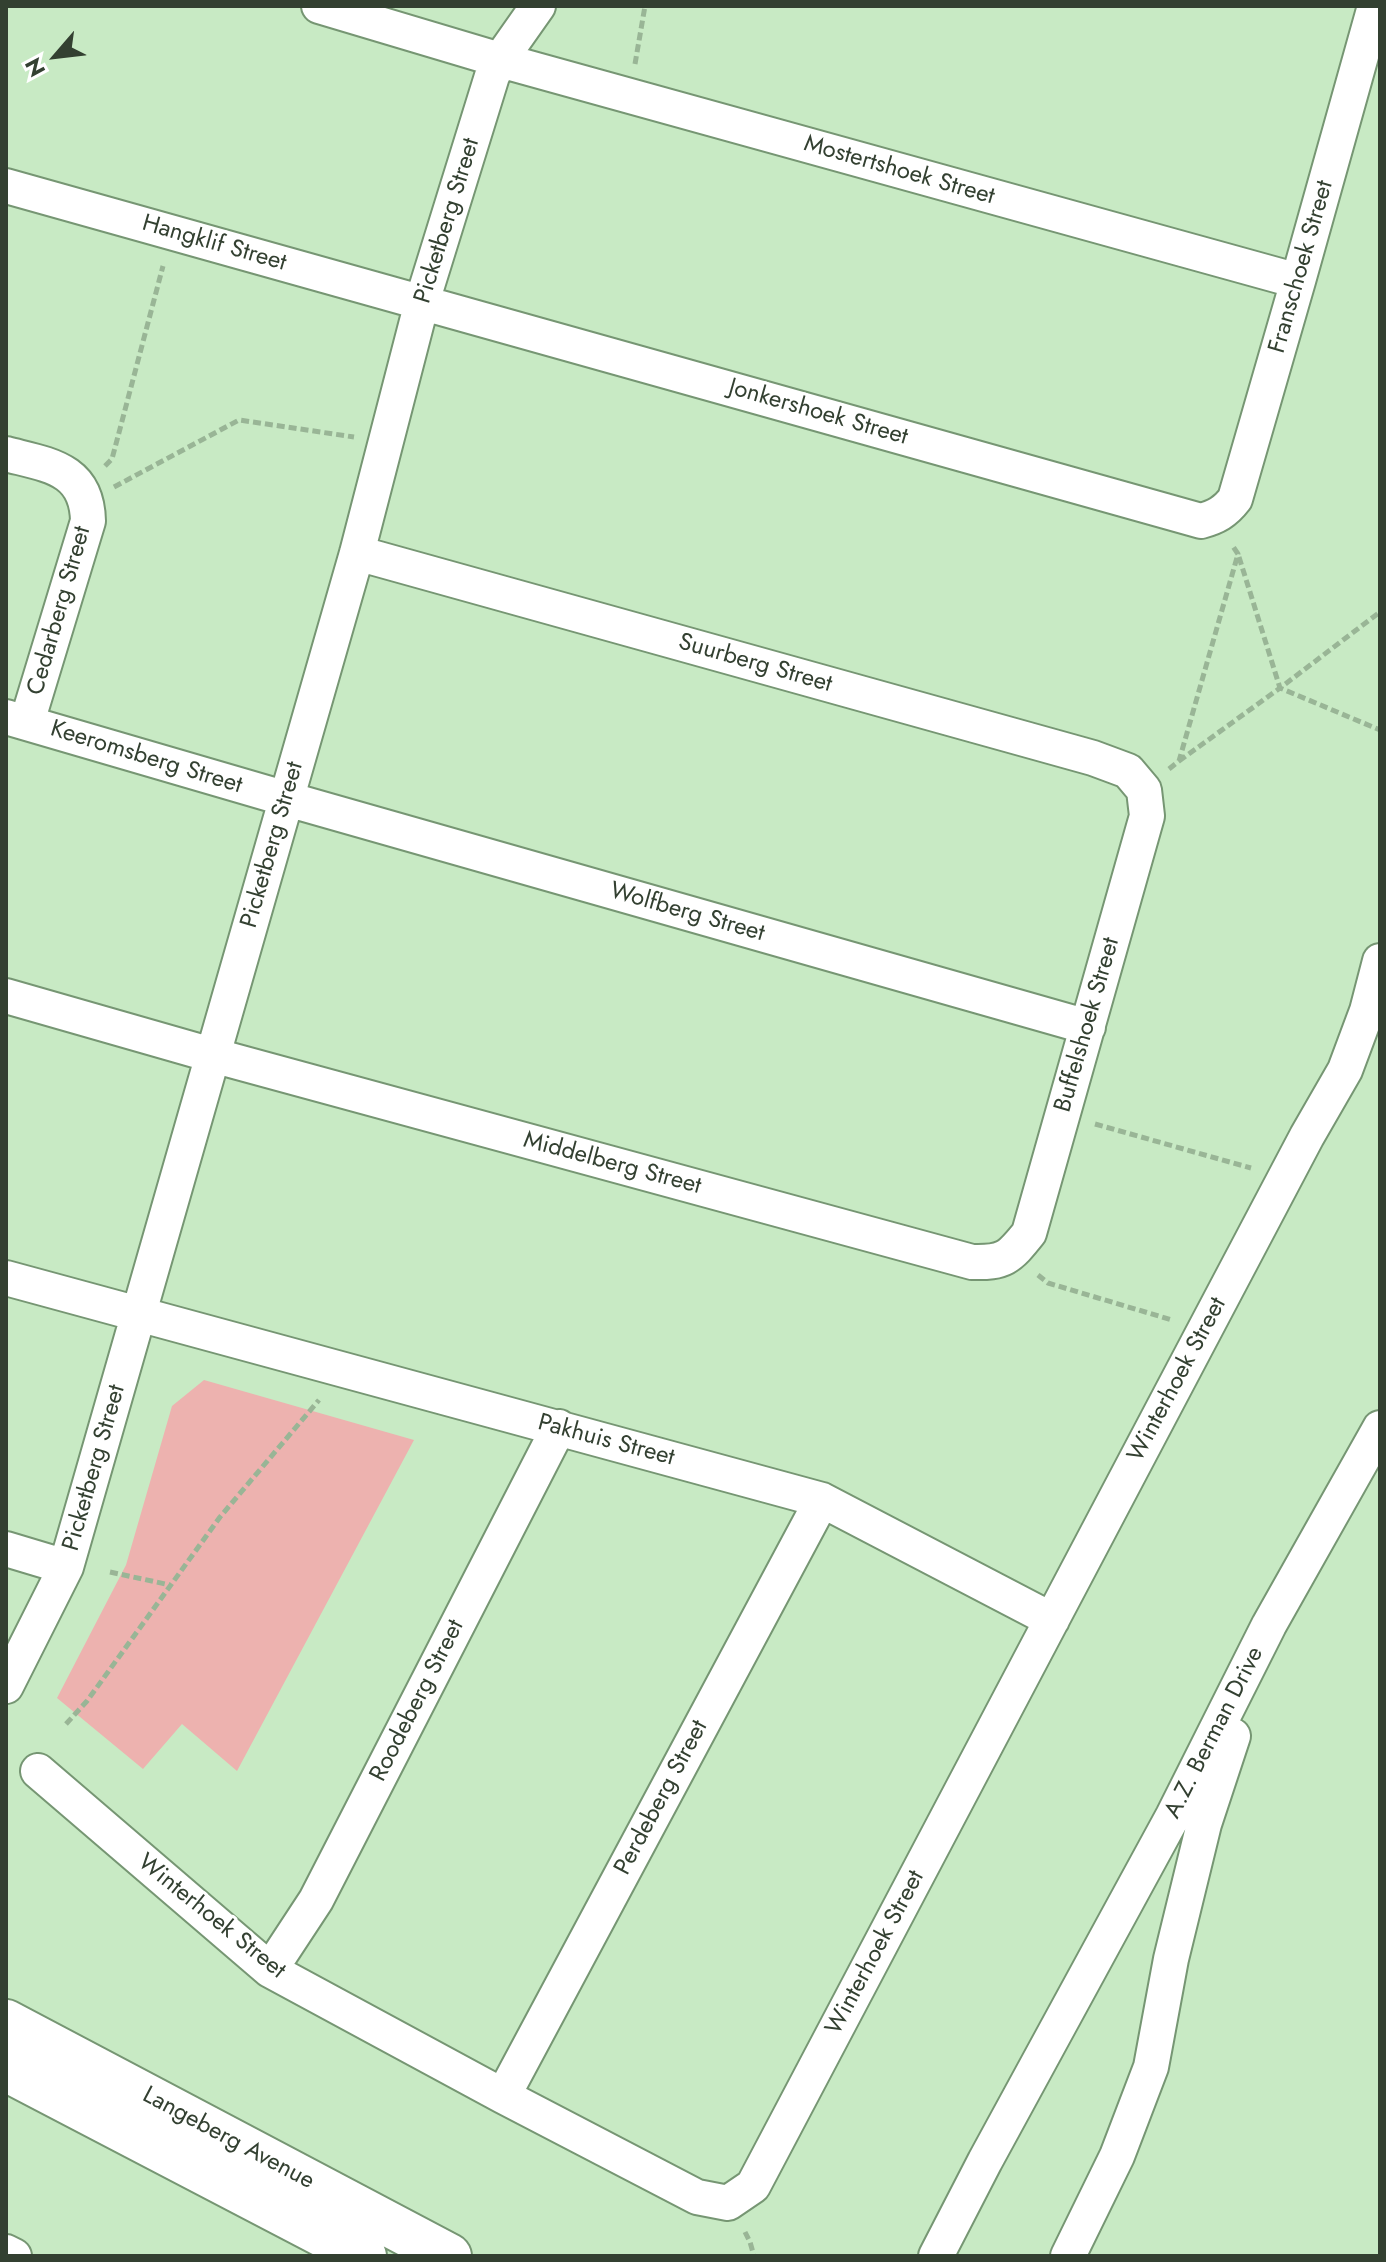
<!DOCTYPE html>
<html>
<head>
<meta charset="utf-8">
<style>
	body { margin:0 }
	#map { position:relative; width:1386px; height:2262px; overflow:hidden; background:#c8eac4; font-family:Jost,sans-serif }
	canvas { display:block }
	.frame { position:absolute; inset:0; border:8px solid #334031; pointer-events:none }
	.north { position:absolute; left:16px; top:16px; width:80px; height:80px; -webkit-text-stroke:6px #fff; paint-order:stroke; rotate:242deg; font-size:22px; font-weight:700; line-height:32px; text-align:center; color:#334031 }
	.north::after { content:''; display:block; margin:auto; width:28px; height:36px; background:#334031; clip-path:polygon(50% 0,100% 100%,50% 72%,0 100%) }
</style>
</head>
<body>
<div id="map">
<canvas width="1386" height="2262"></canvas>
<div class="frame"></div>
<div class="north">N</div>
</div>
<script>
const ctx = document.querySelector('canvas').getContext('2d');
ctx.lineJoin = 'round';
function fillPath(path, color) { ctx.fillStyle = color; ctx.fill(path, 'evenodd'); }
function stroke(path, color, width, dash) { ctx.strokeStyle = color; ctx.lineWidth = width; ctx.lineCap = dash ? 'butt' : 'round'; ctx.setLineDash(dash || []); ctx.stroke(path); }
function label(font, color, halo, rows, align = 'center') {
  ctx.font = font + ' Jost,sans-serif'; ctx.lineWidth = 6; ctx.setLineDash([]); ctx.textBaseline = 'middle'; ctx.strokeStyle = halo; ctx.fillStyle = color; for (const [text, x, y, turn = 0] of rows) {
    ctx.save(); ctx.translate(x, y); ctx.rotate((+turn || 0) * Math.PI / 180); ctx.textAlign = isNaN(turn) ? turn : align; if (halo) ctx.strokeText(text, 0, 0); ctx.fillText(text, 0, 0); ctx.restore();
  }
}
fillPath(new Path2D(`
	M204,1380l210,60 -177,331 -55,-47 -39,45 -86,-71 69,-133 46,-159z`), '#edb2af');
const street = new Path2D(`
	M319,6l181,54 798,221
	M6,186l1195,335c15,-4 24,-9 34,-22l63,-218 77,-275
	M6,454c42,11 81,14 82,67l-61,201
	M6,717l281,82 801,228
	M6,996l206,59 760,207c32,1 37,-4 57,-29l118,-417 -3,-26 -16,-19 -35,-13 -736,-205
	M6,1278l816,222 230,120
	M6,1549l60,18
	M6,1686l60,-119 291,-1014 65,-251 70,-226 8,-16 38,-54
	M38,1771l232,199 233,126 194,101 31,6 25,-17 554,-1050 38,-66 22,-59 13,-50
	M270,1970l46,-70 243,-473
	M503,2096l319,-596
	M6,2252l8,4
	M936,2256l49,-95 188,-345 96,-191 111,-197
	M1068,2256l49,-100 34,-89 20,-108 33,-135 29,-88`);
const secondary = new Path2D(`
	M6,2022l443,234
	M6,2069l358,187`);
stroke(street, '#769673', 38);
stroke(secondary, '#769673', 48);
stroke(new Path2D(`
	M635,64l10,-58
	M105,466l7,-7 51,-193
	M114,487l125,-67 115,17
	M1239,557l41,131 100,-76
	M1179,761l101,-73 100,42
	M1169,769l10,-8 59,-207 -6,-9
	M1095,1124l156,44
	M1038,1275l10,8 124,37
	M110,1572l60,13
	M66,1724l21,-23 133,-184 99,-117
	M745,2232l5,10 4,14`), '#99b596', 5, [8, 4]);
stroke(street, '#fff', 34);
stroke(secondary, '#fff', 44);
label('24px', '#334031', '#fff', [
	["Mostertshoek Street",899,171,16],
	["Picketberg Street",448,221,-73],
	["Hangklif Street",214,244,16],
	["Franschoek Street",1302,267,-74],
	["Jonkershoek Street",818,413,16],
	["Cedarberg Street",60,611,-74],
	["Suurberg Street",755,664,16],
	["Keeromsberg Street",146,758,17],
	["Picketberg Street",273,845,-74],
	["Wolfberg Street",687,913,16],
	["Buffelshoek Street",1088,1025,-74],
	["Middelberg Street",612,1164,15],
	["Winterhoek Street",1178,1380,-62],
	["Pakhuis Street",606,1441,15],
	["Picketberg Street",95,1468,-74],
	["Roodeberg Street",418,1701,-63],
	["A.Z. Berman Drive",1215,1733,-63],
	["Perdeberg Street",662,1798,-62],
	["Winterhoek Street",211,1917,39],
	["Winterhoek Street",876,1953,-62],
	["Langeberg Avenue",228,2139,28]
]);
</script>
</body>
</html>
